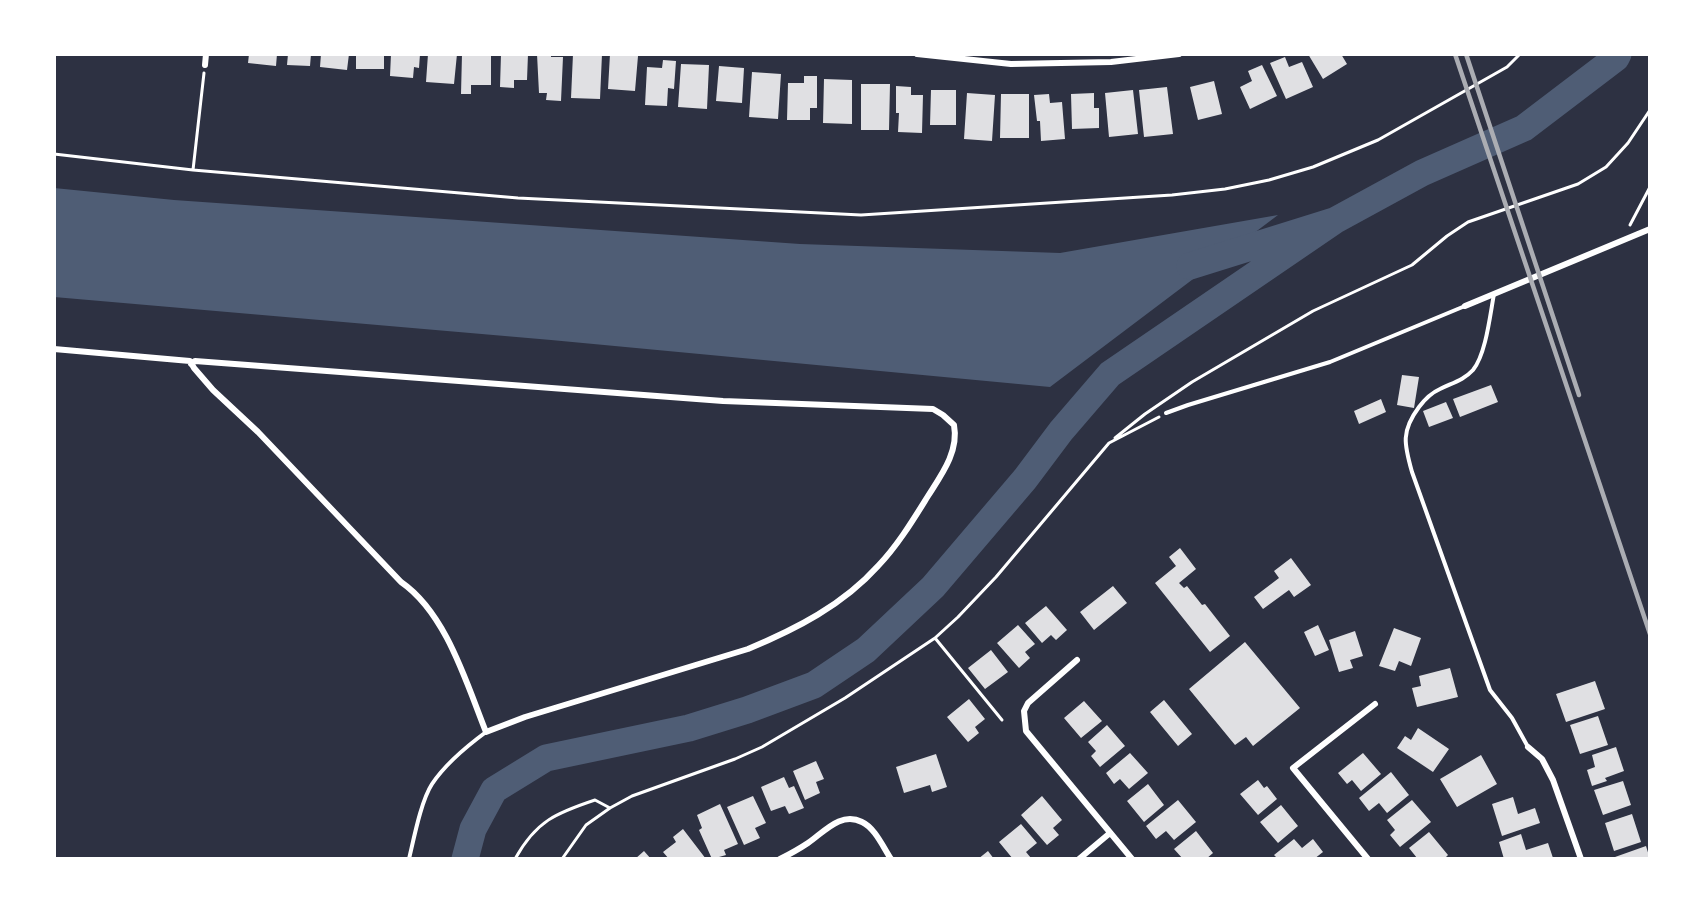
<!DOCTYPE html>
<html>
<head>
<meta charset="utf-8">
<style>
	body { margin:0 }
	#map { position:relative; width:1704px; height:913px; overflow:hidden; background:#2d3142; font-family:"Roboto Serif",serif }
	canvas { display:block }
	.frame { position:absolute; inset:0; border:56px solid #fff; pointer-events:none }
</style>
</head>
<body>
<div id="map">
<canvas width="1704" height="913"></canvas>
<div class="frame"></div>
</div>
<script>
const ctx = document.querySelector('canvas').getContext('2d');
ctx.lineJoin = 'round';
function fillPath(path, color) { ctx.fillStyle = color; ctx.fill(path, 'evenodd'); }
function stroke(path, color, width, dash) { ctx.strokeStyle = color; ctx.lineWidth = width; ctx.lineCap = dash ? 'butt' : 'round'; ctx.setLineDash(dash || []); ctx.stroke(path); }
fillPath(new Path2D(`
	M54,188l120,12 626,44 260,9 218,-38 -228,172 -499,-47 -497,-43z`), '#4f5d75');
stroke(new Path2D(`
	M1190,266l144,-45 88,-48 102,-45 92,-70 2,-4
	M465,859l8,-30 21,-39 52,-32 143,-30 58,-18 67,-25 52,-35 67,-63 92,-108 36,-48 49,-57 224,-153`), '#4f5d75', 27);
fillPath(new Path2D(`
	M249,54h28l-1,12 -28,-3z
	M288,54h23l-1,12 -23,-1z
	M321,54h28l-2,16 -27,-3z
	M356,54h28v15h-28z
	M391,54h29l-1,14 -5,-1 -1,11 -23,-2z
	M428,54h29l-3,30 -28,-2z
	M462,54h29v31h-20v9h-10z
	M501,54h27l-1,26h-13v8l-14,-1z
	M537,54h14v3h12l-2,44 -15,-1 1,-7h-8z
	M573,54h29l-2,45 -29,-1z
	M610,54l28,2 -3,35 -27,-2z
	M1308,54h33l6,10 -24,15z
	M1285,57l4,10 13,-5 11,25 -27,12 -16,-36z
	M663,60l13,1 -2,28 -6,-1 -1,18 -22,-1 2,-38 15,1z
	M681,64l28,1 -2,44 -29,-2z
	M1262,65l15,31 -27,13 -10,-22 12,-6 -4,-10z
	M719,66l25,2 -2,35 -26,-2z
	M752,72l29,2 -3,45 -29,-2z
	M804,76h13v32h-7v12h-23l1,-37h16z
	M824,79l28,1v44l-29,-1z
	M1214,81l8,33 -24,6 -8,-33z
	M861,84h29l-1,46h-28z
	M896,86l15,1v8h12l-1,38 -24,-1 1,-19h-3z
	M1167,87l6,47 -29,3 -5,-47z
	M931,90h25v35h-26z
	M1133,90l5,44 -29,3 -4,-44z
	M967,93l28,2 -3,46 -28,-2z
	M1094,93v15h5v20l-27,1 -1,-35z
	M1001,94h28v44h-29z
	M1049,94l1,9 12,-1 3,37 -24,2 -1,-20h-3l-3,-26z
	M1402,375l17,2 -5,31 -17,-3z
	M1491,385l7,17 -38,15 -7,-18z
	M1381,399l5,13 -27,12 -5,-13z
	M1446,402l7,16 -24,9 -6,-16z
	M1180,548l16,21 -17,14 5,5 3,-2 15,19 3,-1 25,32 -20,16 -55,-69 21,-17 -7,-9z
	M1291,558l20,27 -17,12 -5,-7 -26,19 -9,-12 25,-19 -5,-7z
	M1113,586l14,17 -33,27 -14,-18z
	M1046,606l21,24 -11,10 -5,-5 -9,8 -17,-20z
	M1018,625l17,19 -10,8 5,6 -11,10 -22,-25z
	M1318,625l11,25 -14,6 -11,-24z
	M1394,628l27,10 -10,28 -12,-5 -4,10 -16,-5z
	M1355,631l8,25 -13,4 3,8 -14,4 -10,-32z
	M1245,642l55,66 -47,38 -7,-9 -11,8 -46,-56z
	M991,650l17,22 -23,17 -17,-21z
	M1450,668l8,29 -41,10 -5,-19 9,-2 -2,-10z
	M1595,681l10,28 -39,13 -10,-28z
	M969,699l16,20 -10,8 4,6 -11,9 -21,-25z
	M1164,700l28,34 -14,12 -28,-34z
	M1084,701l18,20 -21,17 -17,-20z
	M1598,716l10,29 -28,9 -10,-29z
	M1107,725l18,21 -25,21 -9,-11 5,-5 -8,-9z
	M1418,728l31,21 -16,23 -36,-24 8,-12 6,4z
	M1616,747l8,24 -19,7 2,3 -15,5 -5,-16 8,-3 -3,-12z
	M1130,753l18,20 -19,16 -9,-10 -6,5 -8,-11z
	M1363,753l18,21 -20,17 -9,-11 -5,4 -9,-11z
	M936,754l11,33 -15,5 -2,-7 -26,8 -8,-26z
	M1481,755l16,29 -40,23 -17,-28z
	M816,761l8,18 -8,3 4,11 -15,7 -12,-29z
	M1391,772l18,23 -22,18 -8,-10 -10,8 -10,-13z
	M784,777l5,11 5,-2 10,22 -15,6 -4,-8 -14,5 -10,-24z
	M1258,780l6,8 3,-2 10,13 -19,16 -18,-21z
	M1623,781l8,24 -28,10 -9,-25z
	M1148,784l16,21 -20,17 -17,-21z
	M753,796l13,27 -11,5 5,10 -16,7 -17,-38z
	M1042,796l20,24 -9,8 6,7 -12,10 -26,-30z
	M1513,797l5,17 17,-6 5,15 -38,13 -10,-32z
	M1178,800l18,22 -22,18 -8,-9 -10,8 -10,-13z
	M1412,800l19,22 -31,25 -10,-12 5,-5 -8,-10z
	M720,804l18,40 -14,6 2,5 -14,4 -13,-29 3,-2 -5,-13z
	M1281,805l17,21 -20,17 -18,-21z
	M1632,814l9,28 -27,9 -9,-28z
	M1021,824l16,19 -11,9 5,6 -2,1h-16l-14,-17z
	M683,829l23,30h-37l-6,-7 13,-10 -3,-5z
	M1196,831l17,22 -7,6h-23l-9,-10z
	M1429,832l19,23 -4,4h-29l2,-1 -8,-10z
	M1521,834l5,16 22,-7 5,15 -49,1 -5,-17z
	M1294,839l8,9 11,-9 10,13 -9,7h-36l-4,-4z
	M1646,846l4,13h-34l-1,-2z
	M644,851l7,8h-16z
	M988,851l6,8h-16z`), '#e0e0e3');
stroke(new Path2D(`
	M54,154l139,16 325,28 343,17 311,-20 53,-6 44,-9 44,-13 65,-27 129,-73 13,-13
	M193,170l11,-97
	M1630,225l20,-38
	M1115,438l30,-24 47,-32 121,-71 99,-46 35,-29 21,-14 110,-38 28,-17 22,-24 22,-33
	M935,638l67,82
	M515,859c21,-38 41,-46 80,-59l15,8
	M562,859l24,-34 24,-17 22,-12 103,-37 27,-12 83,-49 90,-60 23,-21 38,-40 113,-134 50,-26`), '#fff', 3);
stroke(new Path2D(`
	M1494,294c-4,21 -8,60 -21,76 -9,10 -21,13 -33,19 -9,4 -15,10 -21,18 -18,24 -15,37 -7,65l78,218 22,28 16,29
	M1166,413l22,-8 142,-43 135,-56
	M409,859c5,-21 12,-58 23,-75 14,-21 35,-38 54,-52`), '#fff', 4);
stroke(new Path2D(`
	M917,54l94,10 100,-2 68,-8
	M205,65l1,-11
	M1465,306l185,-77
	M54,349l136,12 4,7 19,22 45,42 143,150c45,31 65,100 85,150l39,-15 223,-68c48,-20 95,-44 130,-83 20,-21 35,-46 50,-70 14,-22 31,-45 26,-71l-11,-10 -10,-6 -210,-8 -528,-40 -4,3
	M1077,660l-49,43 -4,8 2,20 106,128
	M1528,747l14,12 11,21 28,79
	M780,859c10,-5 19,-10 28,-16 16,-11 33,-32 54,-21 13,6 21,25 29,37
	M1079,859l31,-26
	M1368,859l-75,-91 82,-64`), '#fff', 6);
stroke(new Path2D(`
	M1455,54l195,580
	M1466,54l113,341`), '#abadb3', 4.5);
</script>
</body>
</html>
